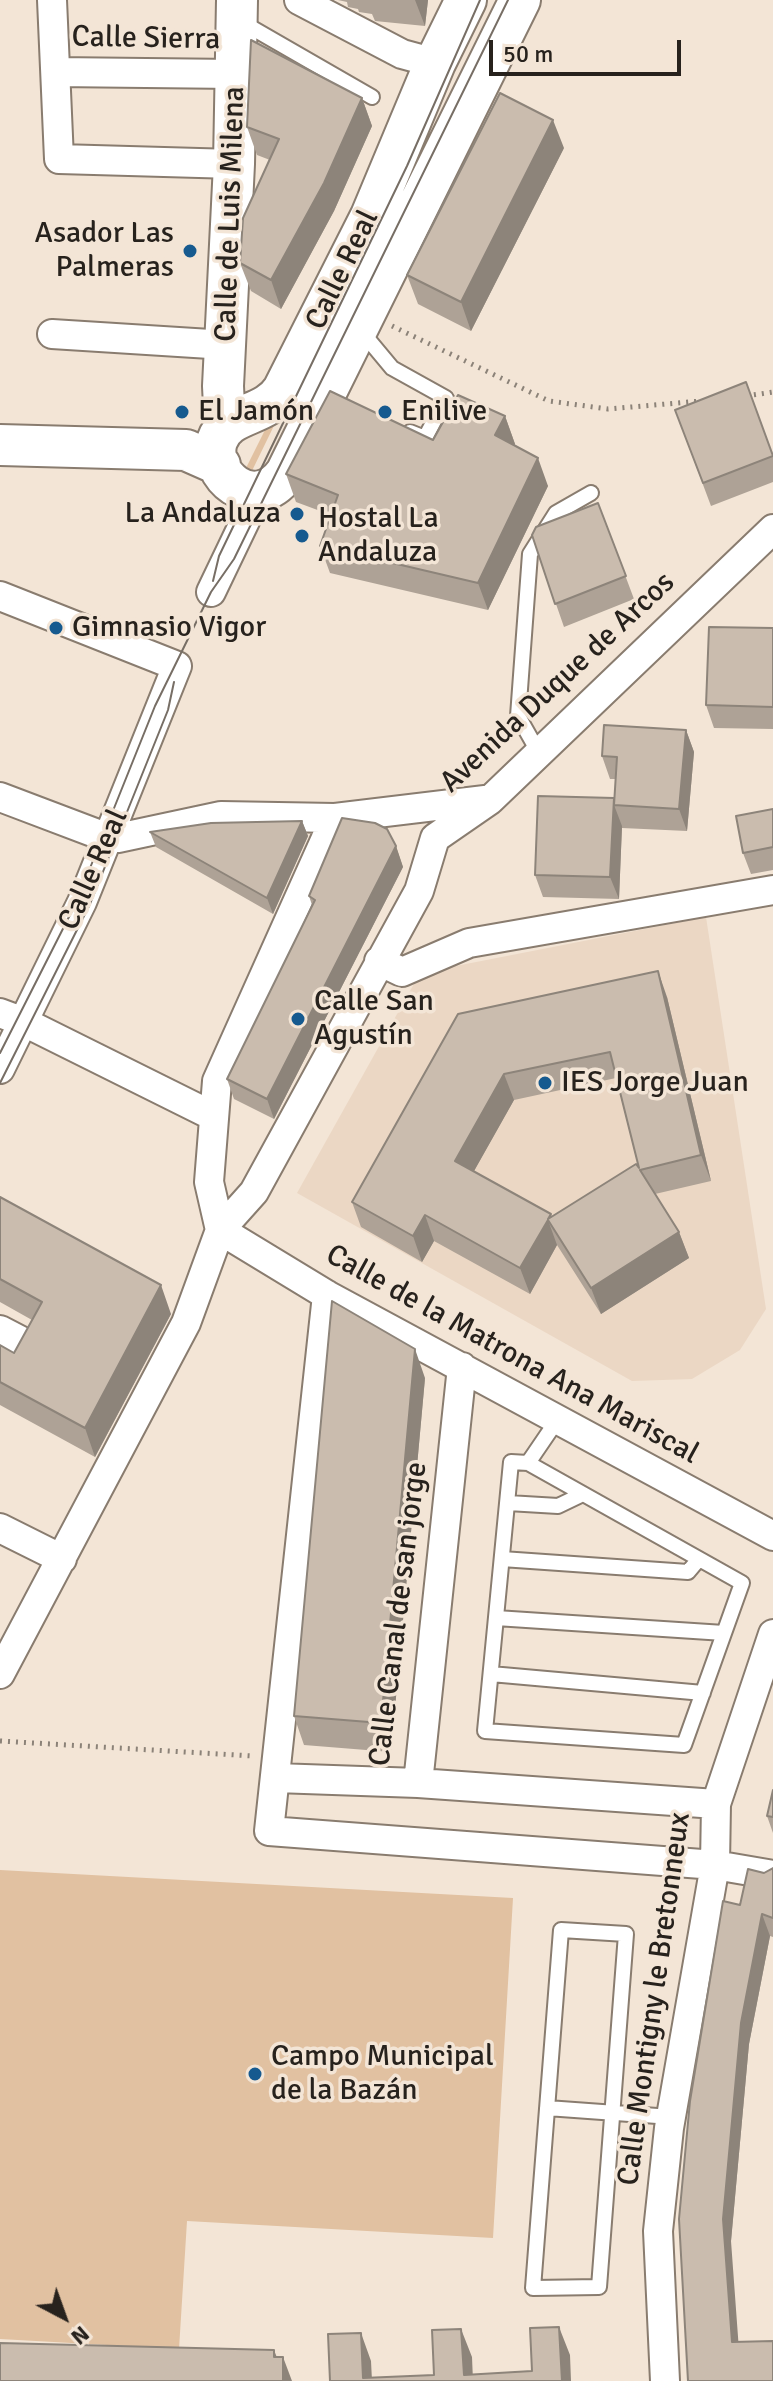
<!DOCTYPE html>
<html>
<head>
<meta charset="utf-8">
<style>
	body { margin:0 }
	#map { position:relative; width:773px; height:2381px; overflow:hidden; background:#f3e5d6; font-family:Signika,sans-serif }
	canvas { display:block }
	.north { position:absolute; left:24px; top:2277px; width:80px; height:80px; -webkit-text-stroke:6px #f3e5d6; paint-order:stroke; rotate:139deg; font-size:22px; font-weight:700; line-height:32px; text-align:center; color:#27221d }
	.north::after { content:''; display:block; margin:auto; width:28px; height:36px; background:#27221d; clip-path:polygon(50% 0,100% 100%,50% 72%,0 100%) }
	.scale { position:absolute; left:489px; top:40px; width:192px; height:36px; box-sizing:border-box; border:4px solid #27221d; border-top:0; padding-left:10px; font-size:24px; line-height:28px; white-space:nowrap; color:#27221d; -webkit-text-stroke:6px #f3e5d6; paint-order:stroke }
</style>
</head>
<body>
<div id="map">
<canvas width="773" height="2381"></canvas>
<div class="north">N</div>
<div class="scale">50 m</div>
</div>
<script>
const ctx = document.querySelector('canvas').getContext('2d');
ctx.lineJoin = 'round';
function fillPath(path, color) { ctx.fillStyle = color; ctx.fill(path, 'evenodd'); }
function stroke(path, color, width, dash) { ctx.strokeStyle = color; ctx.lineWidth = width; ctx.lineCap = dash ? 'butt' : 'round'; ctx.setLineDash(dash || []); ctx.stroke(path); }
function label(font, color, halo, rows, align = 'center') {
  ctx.font = font + ' Signika,sans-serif'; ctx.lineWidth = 7; ctx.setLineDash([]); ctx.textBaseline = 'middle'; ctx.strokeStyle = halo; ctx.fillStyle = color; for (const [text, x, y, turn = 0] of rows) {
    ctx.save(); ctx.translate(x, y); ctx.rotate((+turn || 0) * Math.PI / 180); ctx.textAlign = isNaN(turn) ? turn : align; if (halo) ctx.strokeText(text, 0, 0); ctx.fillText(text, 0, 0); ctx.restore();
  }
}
fillPath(new Path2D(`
	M706,917l60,392 -26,41 -48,29 -60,2 -335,-188 123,-220z`), '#ebd7c4');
fillPath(new Path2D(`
	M286,401l-37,76 -6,-3 23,-46z
	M0,1870l513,28 -20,340 -306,-17 -8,128 -179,-10z`), '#e1c1a1');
const lane = new Path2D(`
	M240,21l132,76
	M362,332l30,36 54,30 -21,40 -15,-6
	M539,753l-21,-37 12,-162 26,-41 35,-20
	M511,1462l17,1 214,120 -58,162 -199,-14z
	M528,1463l30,-44
	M508,1503l50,3 25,-12
	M502,1559l186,13 11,-13
	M496,1618l228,15
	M491,1674l212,19
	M561,1930l65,4 -27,353 -66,1z
	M547,2108l124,9`);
const street = new Path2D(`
	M52,0l7,159 175,5
	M299,0l103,54 33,9
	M56,72l180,2
	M52,334l174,11
	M211,592l47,-98
	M0,596l177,70 -95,236 -82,167
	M0,797l103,39 15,2 103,-22 114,2 150,-18
	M379,961l23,11 67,-29 304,-53
	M0,1013l24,9 189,94
	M220,1230l107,65 446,241
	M220,1230l-11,-48 8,-101 118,-263
	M327,1295l-58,536 446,34 58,10
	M0,1330l25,13
	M0,1528l62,31
	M0,1674l186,-351 34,-93 34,-38 165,-301 16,-53 55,-38 283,-271
	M276,1778l142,5 44,-416
	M418,1783l298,21
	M665,2381l-7,-150 11,-103 46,-263 1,-61 57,-170`);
const secondary = new Path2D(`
	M466,0l-31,63 -64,153 -88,174c-18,28 -56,21 -66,51 -11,31 36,77 69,32l234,-473
	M225,427l-2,-41 11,-222 3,-164
	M0,445l186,5 34,15`);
stroke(lane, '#897c6f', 18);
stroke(street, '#897c6f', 32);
stroke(secondary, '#897c6f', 44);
stroke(new Path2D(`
	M392,326l157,75 59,8 93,-8
	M746,396l27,-4
	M0,1741l253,15`), '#8b8278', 5, [2, 6]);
stroke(lane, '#fff', 14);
stroke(street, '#fff', 28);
stroke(secondary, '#fff', 40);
stroke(new Path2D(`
	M213,581l6,-25 188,-390 73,-166
	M0,1053l76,-150 79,-197 56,-114 23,-33 274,-559
	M0,1083l90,-179 78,-194 6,-28`), '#776e65', 2);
fillPath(new Path2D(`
	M338,0h90l-3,26 -50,-5 -3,-7 -13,-2 -1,-3 -10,-2 -1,-5z
	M362,98l10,28 -38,85 -53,98 -30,-18 -11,-28 30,-103 -13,-5 -10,-28z
	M564,148l-93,183 -53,-27 -11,-29z
	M675,410l98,44v28l-62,24z
	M505,416l10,28 -1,1 34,41 -60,124 -158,-37 -10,-27 11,-31 -35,-13 -10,-28 147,-34z
	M598,503l36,96 -70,28 -32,-92z
	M773,628v101l-59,-1 -8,-23z
	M686,730l8,22 -7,79 -65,-3v-2l-3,73 -76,-2 -8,-22 80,-75 1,-21h-6l-8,-23z
	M773,809v61l-22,4 -8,-21z
	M302,821l6,15 -35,78 -117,-67 -6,-15z
	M396,846l7,21 -129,252 -40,-20 -7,-20 85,-174 -3,-9z
	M667,997l44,184 -56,13 24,38 10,26 -88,56 -44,-69 -27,49 -96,-53 -12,21 -61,-35 -9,-25 106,-188zM616,1078l23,90 -87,49 -1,-3 -77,-43 40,-71z
	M0,1197l171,117 -76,143 -95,-52v-60l14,8 18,-33 -32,-18z
	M425,1378l-34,374 -87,-7 -10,-29z
	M773,1790v43l-6,-17z
	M773,1868v69l-3,-1 -21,108 -18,197 -43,140 52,-476 24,-32z`), '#aea296');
fillPath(new Path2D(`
	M415,0h13l-3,26z
	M362,98l10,28 -38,85 -53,98 -10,-29z
	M553,120l11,28 -93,183 -10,-29z
	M505,416l10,28 -10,19 -10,-28z
	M538,458l10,28 -60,124 -10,-27z
	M686,730l8,22 -7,79 -8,-22z
	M614,805l8,21 -3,73 -9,-22z
	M302,821l6,15 -35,78 -6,-16z
	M396,846l7,21 -129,252 -7,-20z
	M658,971l9,26 44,184 -10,-26z
	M504,1074l10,26 -49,87 -10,-26z
	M425,1215l9,26 -12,21 -9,-26z
	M548,1220l9,25 -27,49 -10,-26z
	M679,1232l10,26 -88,56 -10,-26z
	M161,1285l10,29 -76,143 -10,-29z
	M415,1349l10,29 -34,374 -10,-29z
	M762,1914l8,22 -21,108 -18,197 9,123 -8,-22 -9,-123 18,-196z
	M559,2327l11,28 1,26h-9z
	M461,2329l11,28 1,24 -9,-6z
	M361,2333l10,28 1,20 -9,-3z
	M274,2350l9,23v-16l9,24h-9l-9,-24z`), '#8d847a');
const building = new Path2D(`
	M251,40l111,58 -38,85 -53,97 -31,-17 3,-45 36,-79 -32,-12z
	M500,93l53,27 -92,182 -54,-27z
	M746,382l27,74 -70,27 -28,-73z
	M330,391l103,49 25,-45 47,21 -10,19 43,23 -60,125 -158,-37 18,-51 -52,-21z
	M598,503l28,73 -71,28 -23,-69 4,-8z
	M709,627l64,1v79l-67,-2z
	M604,725l82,5 -7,79 -65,-4 3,-48 -15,-1z
	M538,796l76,2 -4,79 -75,-2z
	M773,809v38l-30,6 -7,-37z
	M342,818l33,5 12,6 9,17 -129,253 -40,-20 88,-179 -6,-4z
	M302,821l-35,77 -117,-66 61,-9z
	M658,971l43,184 -61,15 39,62 -88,56 -43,-68 -28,48 -95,-53 -12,21 -61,-34 106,-188zM610,1052l29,116 -3,-4 -88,55 3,-5 -96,-53 49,-87z
	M0,1197l161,88 -76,143 -85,-46v-37l14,8 28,-51 -42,-23z
	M332,1301l83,48 -34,374 -87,-7z
	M773,1790v27l-6,-1z
	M773,1868v50l-11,-4 -21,109 -18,196 9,123 41,-1v40h-85l-9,-162 11,-118 33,-200 17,4 8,-36 16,4z
	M559,2327l3,54h-232l-2,-47 33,-1 2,45 71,-3 -2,-45 29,-1 3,46 68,-4 -2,-43z
	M0,2343l274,7v7h9v24h-283z`);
fillPath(building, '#cabcae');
stroke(building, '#8d847a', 2);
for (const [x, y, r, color] of [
	[190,251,8,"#165a8f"],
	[182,412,8,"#165a8f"],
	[385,412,8,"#165a8f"],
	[297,514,8,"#165a8f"],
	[302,536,8,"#165a8f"],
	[56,628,8,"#165a8f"],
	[298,1019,8,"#165a8f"],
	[545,1083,8,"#165a8f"],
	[255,2074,8,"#165a8f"]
]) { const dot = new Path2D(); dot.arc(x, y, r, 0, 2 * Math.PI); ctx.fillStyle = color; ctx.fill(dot); stroke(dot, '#f3e5d6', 3); }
label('30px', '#27221d', '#f3e5d6', [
	["Calle Sierra",146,39,1],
	["Calle de Luis Milena",231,214,-88],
	["Calle Real",343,270,-64],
	["Avenida Duque de Arcos",558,683,-43],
	["Calle Real",94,870,-66],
	["Calle de la Matrona Ana Mariscal",512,1355,29],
	["Calle Canal de san jorge",399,1614,-83],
	["Calle Montigny le Bretonneux",655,1999,-82]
]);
label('30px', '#27221d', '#f3e5d6', [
	["Asador Las",174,234,"right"],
	["Palmeras",174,268,"right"],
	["El Jamón",198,412],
	["Enilive",401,412],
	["La Andaluza",281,514,"right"],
	["Hostal La",318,519],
	["Andaluza",318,553],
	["Gimnasio Vigor",72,628],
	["Calle San",314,1002],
	["Agustín",314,1036],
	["IES Jorge Juan",561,1083],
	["Campo Municipal",271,2057],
	["de la Bazán",271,2091]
], 'left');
</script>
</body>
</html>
